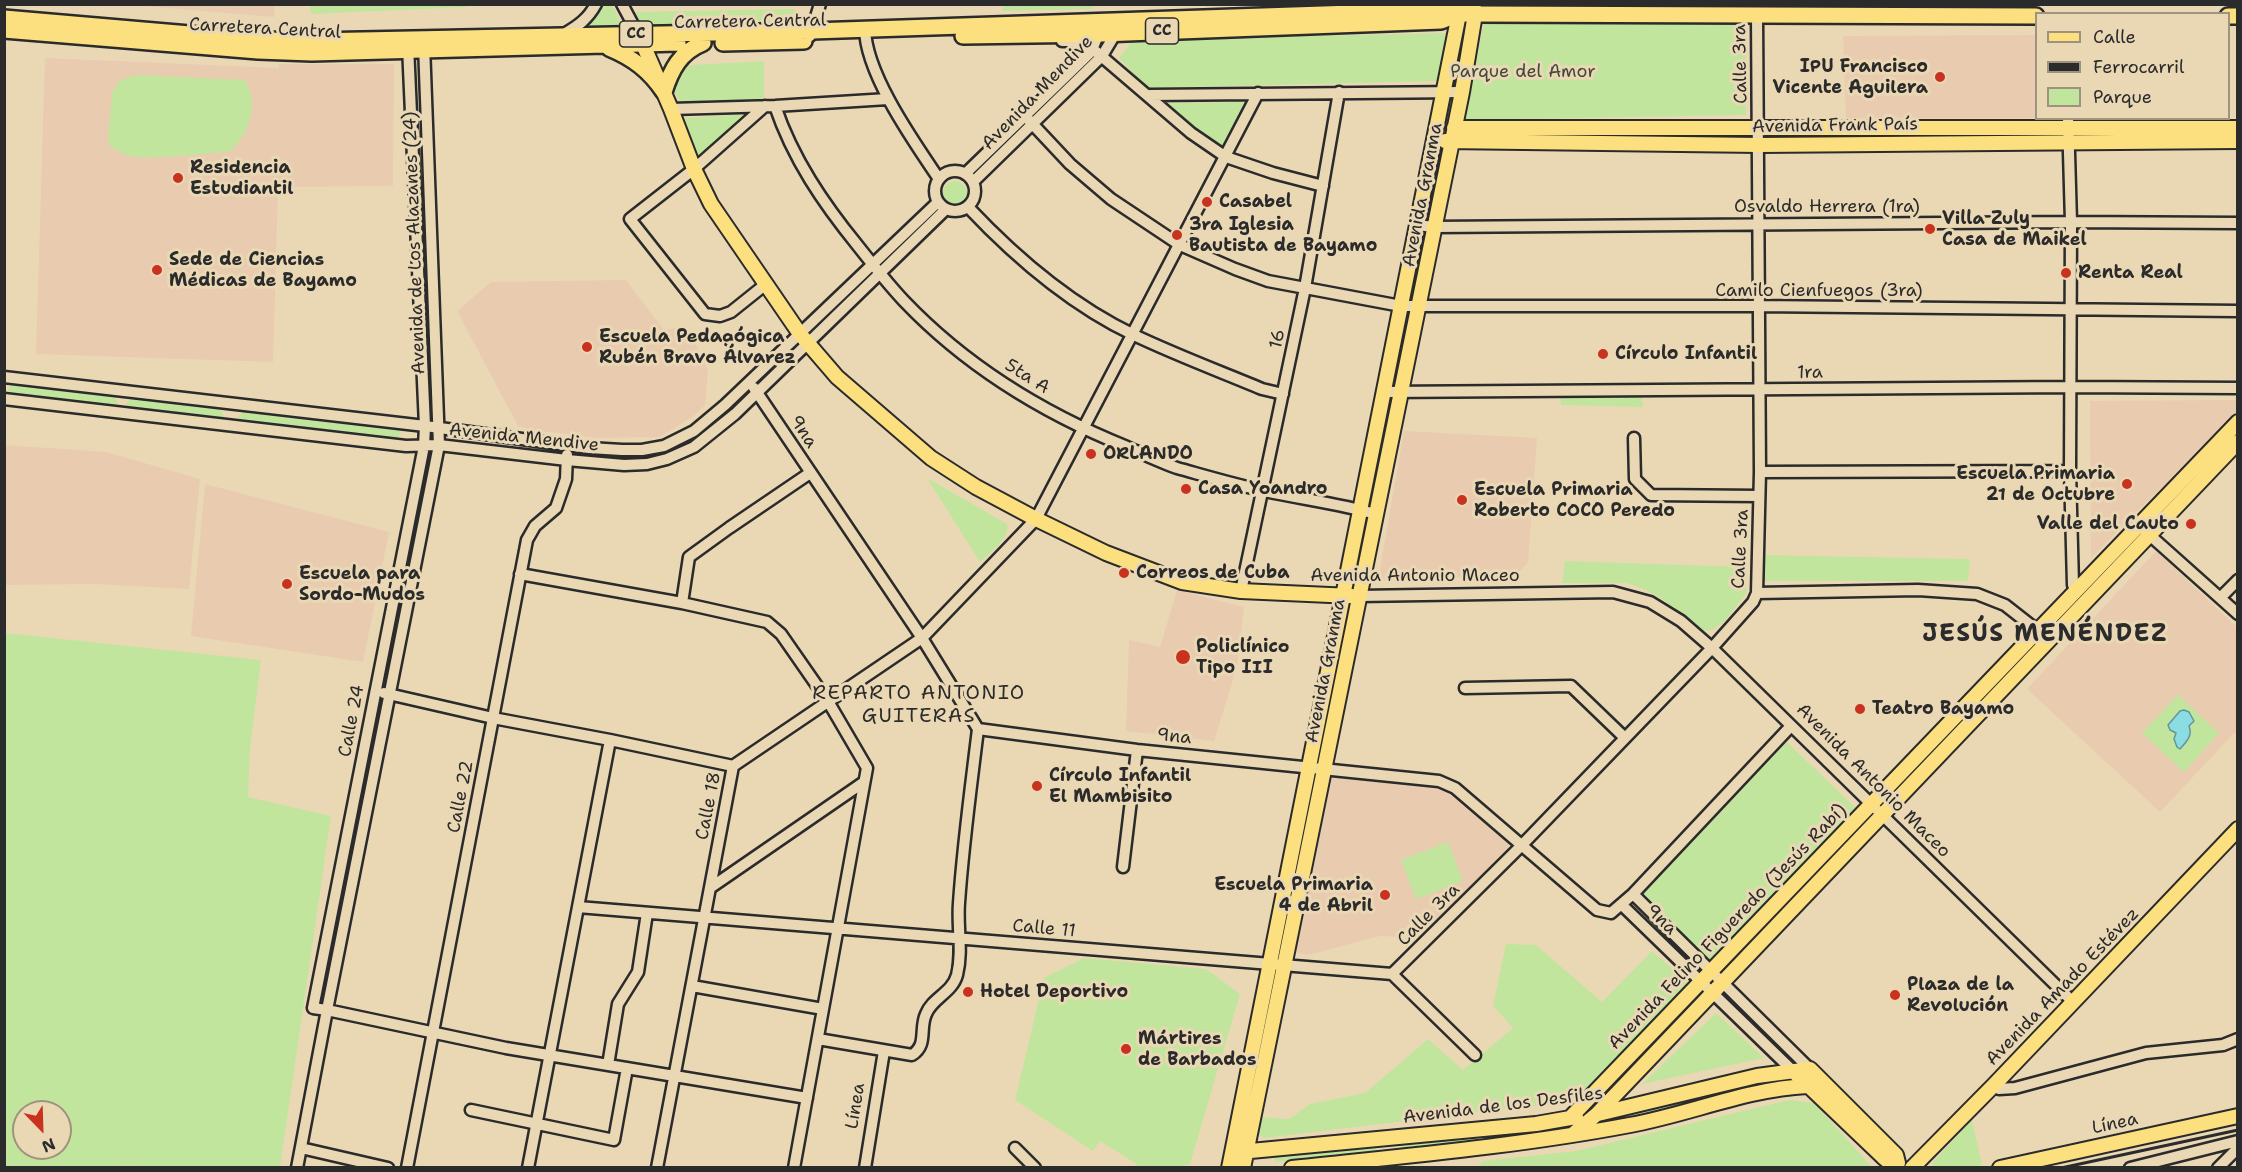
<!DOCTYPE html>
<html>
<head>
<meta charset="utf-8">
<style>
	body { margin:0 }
	#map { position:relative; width:2242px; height:1172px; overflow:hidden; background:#ead8b5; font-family:"Shantell Sans",sans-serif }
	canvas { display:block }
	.frame { position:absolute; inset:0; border:6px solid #2b2b2b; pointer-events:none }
	.legend { position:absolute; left:2035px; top:12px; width:195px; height:108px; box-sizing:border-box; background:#ead8b5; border:2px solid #9e937e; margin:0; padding:8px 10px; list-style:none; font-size:18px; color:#2b2b2b }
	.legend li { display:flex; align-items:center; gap:12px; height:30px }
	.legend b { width:30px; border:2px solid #9e937e }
	.north { position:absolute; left:12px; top:1100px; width:60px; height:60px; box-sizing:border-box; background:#ead8b5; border:2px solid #9e937e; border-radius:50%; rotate:157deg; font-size:16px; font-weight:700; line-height:24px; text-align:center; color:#2b2b2b }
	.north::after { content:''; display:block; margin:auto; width:21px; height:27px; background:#c8321e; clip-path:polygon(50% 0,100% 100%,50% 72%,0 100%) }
</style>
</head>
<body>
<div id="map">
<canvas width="2242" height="1172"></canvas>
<div class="frame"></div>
<ul class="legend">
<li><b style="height:8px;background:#fce080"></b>Calle</li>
<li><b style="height:8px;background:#2b2b2b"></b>Ferrocarril</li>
<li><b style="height:16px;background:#c2e59e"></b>Parque</li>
</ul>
<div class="north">N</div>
</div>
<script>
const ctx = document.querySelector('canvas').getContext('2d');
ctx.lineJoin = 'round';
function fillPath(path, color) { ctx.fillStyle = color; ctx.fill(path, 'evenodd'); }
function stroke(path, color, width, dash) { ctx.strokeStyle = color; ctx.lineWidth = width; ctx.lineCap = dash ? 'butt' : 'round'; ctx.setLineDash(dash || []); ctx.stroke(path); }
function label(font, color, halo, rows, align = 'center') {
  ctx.font = font + ' "Shantell Sans",sans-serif'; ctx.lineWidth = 6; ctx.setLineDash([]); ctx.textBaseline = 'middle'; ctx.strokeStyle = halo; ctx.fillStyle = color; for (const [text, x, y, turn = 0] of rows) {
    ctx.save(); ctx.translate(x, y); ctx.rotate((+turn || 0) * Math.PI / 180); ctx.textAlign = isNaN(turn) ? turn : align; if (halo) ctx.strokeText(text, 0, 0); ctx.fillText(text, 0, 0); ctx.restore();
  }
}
fillPath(new Path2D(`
	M132,5h143l-1,12z
	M2036,35v83h-190l-3,-82z
	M45,58l234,10v-4h115l-1,122 -115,1 -5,175 -237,-8z
	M626,280l38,50 23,-4 21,44 -3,35 -10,10 -35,22 -64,1 -62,-8 -16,-4 -61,-115 34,-29z
	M2238,400l-1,11 -146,147 -1,-157z
	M1404,431l133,7 -9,125 -12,12 -138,5z
	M5,445l101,7 94,27 -11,110 -95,-5 -89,1z
	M205,484l184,48 -26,130 -172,-26z
	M2156,551l81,76v103l-77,82 -133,-123z
	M1177,590l67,17 -7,60 -23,74 -88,-10 3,-91 31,7z
	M1326,777l122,11 61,54 -1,11 -84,85 -44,-2 -72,19 -15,-3z`), '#e9cbb0');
fillPath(new Path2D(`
	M468,4v3l-157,7 -1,-9z
	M603,5h9l8,16 -3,10h-38z
	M1003,5l90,-1v5l-90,2z
	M789,9h5l5,9 -3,10h-156l-7,-16z
	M1746,21v94l-284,5 22,-96z
	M1446,33l-8,48 -291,7 -28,-30 14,-18z
	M764,61v41l-83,1 -8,-11 1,-15 17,-12z
	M136,75l108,5c17,19 4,58 -15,72 -22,1 -84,9 -103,3 -7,-3 -15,-7 -18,-13l4,-48 8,-14z
	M1246,102l-23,45 -30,-19 -31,-25z
	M748,114l-53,45 -12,-41z
	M1502,135h242v2h-242z
	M1776,135h291v2h-291z
	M943 193a12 12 0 1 1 24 0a12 12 0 1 1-24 0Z
	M13,384l101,12 4,8 -6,4 -99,-12 -6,-7z
	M1641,392l2,15 -82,-2 -1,-12z
	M131,398l89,11 4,8 -6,4 -90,-10 -2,-7z
	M244,412l155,16 2,6 -4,5 -152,-14 -8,-8z
	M927,478l80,46c4,14 -18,29 -27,38z
	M1764,555l206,4 -2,22h-204z
	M1565,561l182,6v25l-22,29 -13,9 -5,1 -7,-1 -35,-29 -19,-11 -19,-7h-65z
	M5,633l256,27 -11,87 -2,50 83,19 -51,351 -136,1 -17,-3 -1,3 -121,-1zM24,1112h36v36h-36z
	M2029,651l2,2 -136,139 -2,-1z
	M2178,695l41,38 -35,39 -42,-39z
	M1787,742l72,69 -146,153 -72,-68z
	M1448,842l15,39 -47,18 -15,-39z
	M1641,910l57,53 -3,3 -57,-54z
	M1506,944l30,1 66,57 50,-51 37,32 -116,118 -309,37 -6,-4 3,-17 28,2 21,-15 55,-11 63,-54 35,31 50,-42 -20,-22z
	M1084,958l122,11 34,25 -50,170 -8,3h-44l-3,-4 -35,-22 -7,10 -78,-51 29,-122z
	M1716,1013l48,45 -122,26z
	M1751,1082l1,6 -125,31 -2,-6z
	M1789,1100l25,3 58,64h-394l5,-6 93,-10z
	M1972,1120l10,45 -9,2h-39l-2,-4z
	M1539,1131l1,5 -139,14v-6z
	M1376,1146l1,7 -102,9 -1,-7z`), '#c2e59e');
const water = new Path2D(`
	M2184,710l5,2 5,9 -5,5c4,10 -3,16 -9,23l-3,-2 -3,-8 2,-6 -6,-3 -2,-5 12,-14z`);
fillPath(water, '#8bdce3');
stroke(water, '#659599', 1.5);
const minor = new Path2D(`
	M622,4l16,30
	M865,28c0,45 49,114 74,151
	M564,34c14,-8 24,-15 32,-30
	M810,36l10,-32
	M1062,41h10l21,8 98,84 35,24 47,16 50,13
	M408,46l17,380 -1,20 -111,562 14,2 112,-565 -15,-400
	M1150,95l312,-3
	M765,106l-71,63 -64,50 75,95 15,2 11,-4 35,-28
	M775,106c18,53 48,97 83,140 15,19 30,38 46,55 62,65 141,113 223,146 16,7 33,15 50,21 29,8 59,17 88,23 37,8 75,13 111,23
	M671,109l104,-3 113,-7
	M1025,116l45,48 41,35 69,46 55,24 33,12 133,25h357l480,5
	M2068,118l3,104 -1,249 3,114 4,4
	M935 191a20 20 0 1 1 40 0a20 20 0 1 1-40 0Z
	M965,174l126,-122 10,-24
	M973,182l129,-126 15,-25
	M968,207c48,51 103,98 166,128 42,20 85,36 128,54l21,5
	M1417,225l17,2 637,-5 167,1
	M4,377l421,49 164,22 33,2h20l22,-4 30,-15 31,-26 213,-203
	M754,388l168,250 56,91
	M1384,392l687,-5 167,1
	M4,399l402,47 33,-1 128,15 57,5 23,-1 20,-5 27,-12 41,-33 211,-205
	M1634,438l1,41 16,16 108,1
	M1760,472l310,-1
	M2144,530l94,84
	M520,574l162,29 85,19 14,12 48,69 38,65 -73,400
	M1241,591l64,-303 34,-196
	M1757,593l161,-3 59,4 28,11 37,29
	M1359,596l254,-4 37,10 31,19 31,27 361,354
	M2220,598l18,-18
	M682,603l7,-46 40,-29 81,-55
	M1465,688l106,-2 54,52
	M384,693l109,25 117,22 123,26
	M978,729l159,21 302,31 16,7 142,122 14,3 22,-19 158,-168
	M1123,867l14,-117
	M710,888l154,-106
	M1633,894l177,175
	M1622,905l171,166
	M578,907l814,67 83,81
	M1392,974l129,-128 191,-198 41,-46 4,-9 3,-121 -3,-457
	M692,986l131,23
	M818,1039l94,16c16,-10 7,-26 14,-41 6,-16 26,-21 31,-39 6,-24 0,-48 2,-72 4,-59 12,-116 19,-174
	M608,1065l10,-61 20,-32 9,-59
	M1994,1085l5,4 16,-1 131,-35 77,-8 15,-6
	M471,1110l143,30 13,-72
	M301,1148l87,20
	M1015,1148l20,20
	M297,1168l30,-158 179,38 301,50
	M407,1168l120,-628 8,-14 21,-18 10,-29 1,-24
	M528,1168l82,-428
	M657,1168l76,-402 189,-128 114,-119 222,-426
	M865,1168l19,-117
	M2130,1168l108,-27
	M2218,1168l20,-20`);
const major = new Path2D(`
	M639,35l32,74 23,60 17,35 89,130 37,43 94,81 45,29 60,32 70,34 76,29 59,9 111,5
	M1454,128h784
	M1445,141l314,4 479,-4
	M1598,1114l159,-38 53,-7 86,86 2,8 -9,-1 -6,-5 -90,-86
	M1570,1118l668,-696
	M1572,1135l25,-21 641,-672
	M1240,1152l296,-28 40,-7
	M1229,1168l232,-1164
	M1243,1168l219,-1076 13,-78 -2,-10
	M1292,1168c113,-12 227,-22 338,-43 60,-11 117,-36 177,-39
	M1912,1168l82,-83 244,-256
	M2000,1168l238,-52`);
const highway = new Path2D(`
	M2228,16h10
	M4,18l255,22 53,1 500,-10 632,-21 15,4h16l561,2
	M4,30l254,21 54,2 366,-10
	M963,36l138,-2 340,-13 18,-7
	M723,43l81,-2
	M609,48c24,10 40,22 55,44
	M664,92c7,-22 16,-40 39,-49`);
stroke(minor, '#2b2b2b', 15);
stroke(major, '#2b2b2b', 18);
stroke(highway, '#2b2b2b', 20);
stroke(minor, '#ead8b5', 10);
stroke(major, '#fce080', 14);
stroke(highway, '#fce080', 15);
stroke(new Path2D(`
	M2061,1168l177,-38`), '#2b2b2b', 3);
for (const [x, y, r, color] of [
	[1940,77,6,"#c8321e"],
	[178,178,6,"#c8321e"],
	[1207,202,6,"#c8321e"],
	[1930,229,6,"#c8321e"],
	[1177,235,6,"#c8321e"],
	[157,270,6,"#c8321e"],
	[2066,273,6,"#c8321e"],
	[587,347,6,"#c8321e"],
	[1603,354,6,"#c8321e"],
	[1091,454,6,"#c8321e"],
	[2127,484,6,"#c8321e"],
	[1186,489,6,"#c8321e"],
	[1462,500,6,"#c8321e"],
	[2191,524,6,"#c8321e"],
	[1124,573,6,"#c8321e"],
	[287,584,6,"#c8321e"],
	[1183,657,8,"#c8321e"],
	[1860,709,6,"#c8321e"],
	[1037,786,6,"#c8321e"],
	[1385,895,6,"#c8321e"],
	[968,992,6,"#c8321e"],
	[1895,995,6,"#c8321e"],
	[1126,1049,6,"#c8321e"]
]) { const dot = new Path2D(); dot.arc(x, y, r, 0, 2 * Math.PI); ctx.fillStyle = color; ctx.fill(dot); stroke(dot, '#ead8b5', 2); }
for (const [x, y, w] of [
	[1162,31,33],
	[636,34,33]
]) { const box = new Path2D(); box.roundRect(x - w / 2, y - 13, w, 26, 4.5); ctx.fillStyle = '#ead8b5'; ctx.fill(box); stroke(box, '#2b2b2b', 1.5); }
label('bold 16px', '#2b2b2b', null, [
	["CC",1162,31],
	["CC",636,34]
]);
label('18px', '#2b2b2b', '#ead8b5', [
	["Carretera Central",750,22,-1],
	["Carretera Central",265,29,3],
	["Calle 3ra",1741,64,-91],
	["Avenida Mendive",1038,93,-46],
	["Avenida Frank País",1835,126,-1],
	["Avenida Granma",1423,195,-79],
	["Osvaldo Herrera (1ra)",1827,207],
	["Avenida de Los Alazanes (24)",415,243,-92],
	["Camilo Cienfuegos (3ra)",1819,291],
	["16",1278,339,-79],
	["1ra",1810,373,-1],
	["5ta A",1027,377,32],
	["9na",803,432,57],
	["Avenida Mendive",524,438,6],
	["Calle 3ra",1741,549,-87],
	["Avenida Antonio Maceo",1415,576],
	["Avenida Granma",1326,671,-79],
	["Calle 24",352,721,-79],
	["9na",1174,737,6],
	["Avenida Antonio Maceo",1873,781,45],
	["Calle 22",461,797,-79],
	["Calle 18",709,806,-79],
	["Calle 3ra",1429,915,-45],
	["9na",1661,920,44],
	["Avenida Felino Figueredo (Jesús Rabí)",1728,927,-46],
	["Calle 11",1044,929,5],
	["Avenida Amado Estévez",2063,987,-46],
	["Línea",856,1106,-81],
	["Avenida de los Desfiles",1503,1106,-7],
	["Línea",2115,1124,-12]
]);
label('bold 18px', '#2b2b2b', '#ead8b5', [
	["IPU Francisco",1928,67,"right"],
	["Vicente Aguilera",1928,88,"right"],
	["Residencia",190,168],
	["Estudiantil",190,189],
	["Casabel",1219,202],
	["Villa Zuly",1942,219],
	["Casa de Maikel",1942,240],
	["3ra Iglesia",1189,225],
	["Bautista de Bayamo",1189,246],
	["Sede de Ciencias",169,260],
	["Médicas de Bayamo",169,281],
	["Renta Real",2078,273],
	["Escuela Pedagógica",599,337],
	["Rubén Bravo Álvarez",599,358],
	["Círculo Infantil",1615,354],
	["ORLANDO",1103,454],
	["Escuela Primaria",2115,474,"right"],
	["21 de Octubre",2115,495,"right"],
	["Casa Yoandro",1198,489],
	["Escuela Primaria",1474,490],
	["Roberto COCO Peredo",1474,511],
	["Valle del Cauto",2179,524,"right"],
	["Correos de Cuba",1136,573],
	["Escuela para",299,574],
	["Sordo-Mudos",299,595],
	["Policlínico",1196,647],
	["Tipo III",1196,668],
	["Teatro Bayamo",1872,709],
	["Círculo Infantil",1049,776],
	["El Mambisito",1049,797],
	["Escuela Primaria",1373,885,"right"],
	["4 de Abril",1373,906,"right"],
	["Plaza de la",1907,985],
	["Revolución",1907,1006],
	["Hotel Deportivo",980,992],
	["Mártires",1138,1039],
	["de Barbados",1138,1060]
], 'left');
label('18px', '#42473c', '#ead8b5', [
	["Parque del Amor",1523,72]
]);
ctx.letterSpacing = '1.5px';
label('20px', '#2b2b2b', '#ead8b5', [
	["REPARTO ANTONIO",919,694],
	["GUITERAS",919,717]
]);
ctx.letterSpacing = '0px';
ctx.letterSpacing = '1.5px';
label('bold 24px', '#2b2b2b', '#ead8b5', [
	["JESÚS MENÉNDEZ",2045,635]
]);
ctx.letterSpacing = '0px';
</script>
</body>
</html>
